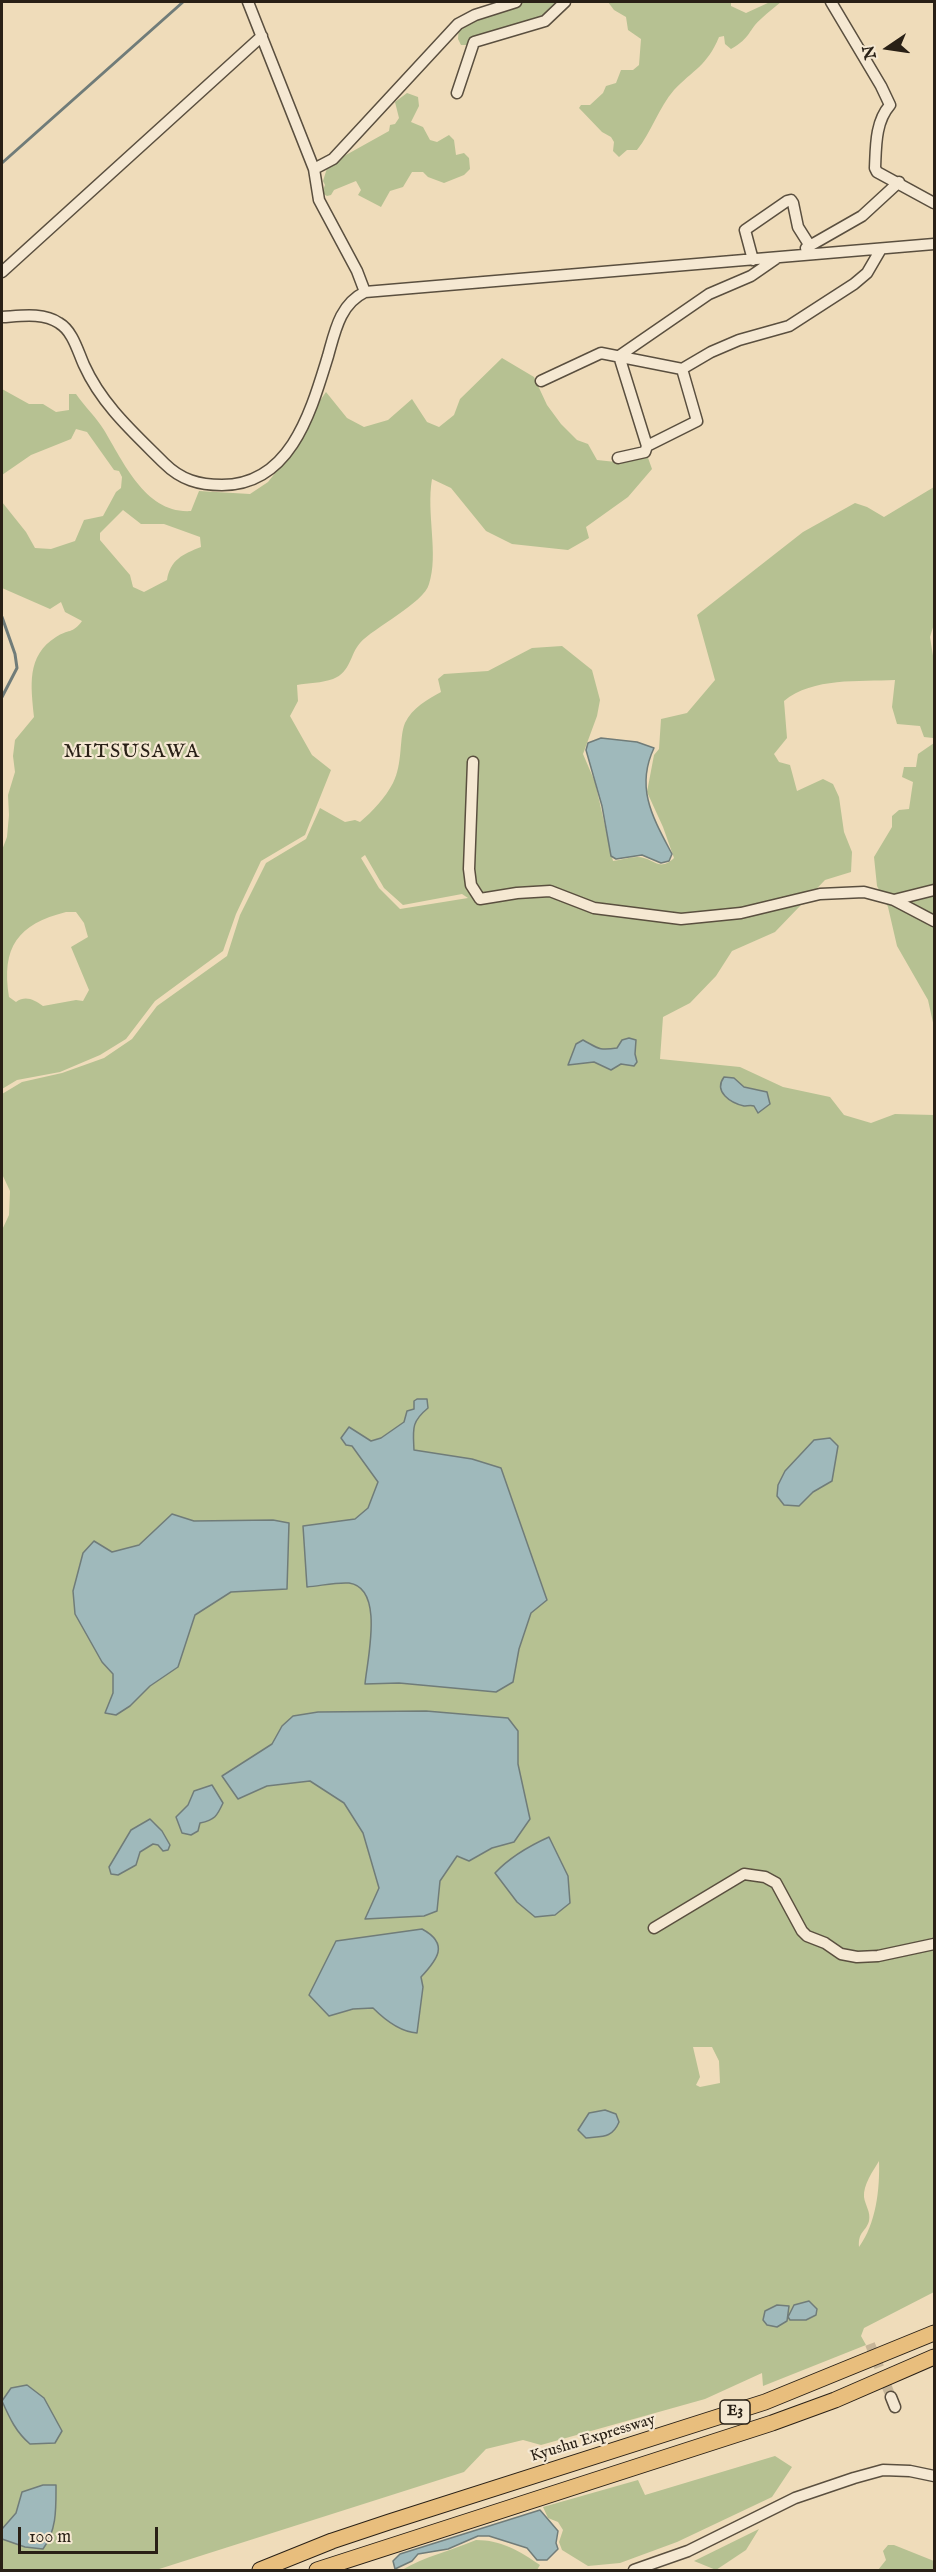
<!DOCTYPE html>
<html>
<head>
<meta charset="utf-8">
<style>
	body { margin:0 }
	#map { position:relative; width:936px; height:2572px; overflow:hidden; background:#efdcba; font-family:"IM FELL English",serif }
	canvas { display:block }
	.frame { position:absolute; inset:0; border:3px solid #292016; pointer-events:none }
	.north { position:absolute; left:858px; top:18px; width:60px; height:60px; -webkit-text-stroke:4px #f5e8d2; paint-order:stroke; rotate:257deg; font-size:16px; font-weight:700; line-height:24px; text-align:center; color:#292016 }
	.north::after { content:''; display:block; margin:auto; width:21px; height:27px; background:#292016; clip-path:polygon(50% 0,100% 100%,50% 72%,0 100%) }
	.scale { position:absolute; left:18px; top:2527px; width:140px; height:27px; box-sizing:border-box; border:3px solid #292016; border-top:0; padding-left:8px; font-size:18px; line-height:21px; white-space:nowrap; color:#292016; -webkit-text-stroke:4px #f5e8d2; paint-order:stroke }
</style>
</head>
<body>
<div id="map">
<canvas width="936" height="2572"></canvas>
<div class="frame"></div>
<div class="north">N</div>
<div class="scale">100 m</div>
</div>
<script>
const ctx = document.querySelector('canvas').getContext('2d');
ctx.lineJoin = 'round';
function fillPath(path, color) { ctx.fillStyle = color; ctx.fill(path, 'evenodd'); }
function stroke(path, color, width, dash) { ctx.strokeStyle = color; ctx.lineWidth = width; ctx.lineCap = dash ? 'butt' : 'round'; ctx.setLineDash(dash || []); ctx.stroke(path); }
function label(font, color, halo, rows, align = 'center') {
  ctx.font = font + ' "IM FELL English",serif'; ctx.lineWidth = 4.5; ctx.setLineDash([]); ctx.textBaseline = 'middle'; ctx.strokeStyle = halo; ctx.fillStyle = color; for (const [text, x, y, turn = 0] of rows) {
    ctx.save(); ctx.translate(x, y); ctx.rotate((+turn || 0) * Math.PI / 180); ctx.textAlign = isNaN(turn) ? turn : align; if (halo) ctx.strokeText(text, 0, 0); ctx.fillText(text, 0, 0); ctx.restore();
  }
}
fillPath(new Path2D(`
	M522,2h37c-18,20 -44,24 -70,30 -7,2 -11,5 -18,6l-4,7h-6l-3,-6 1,-13z
	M608,2h123v4l15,7 24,-11h11c-6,5 -13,10 -19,16 -14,12 -11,20 -31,31l-6,-5 -1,-8 -5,1c-12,29 -26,33 -45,53 -15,17 -23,43 -37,60h-10l-8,7 -6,-6 1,-9 -3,-5 -9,-5 -23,-24 2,-3h9l13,-12 3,-7 10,-3 5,-13h12l6,-5 2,-26 -13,-9 -2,-13 -12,-7z
	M407,93l11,4 1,9 -8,16 12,5 7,13 7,2 12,-7 5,5 2,15 8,-2 5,5 1,11 -6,6 -20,8 -16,-6 -5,-5h-11l-9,15 -13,4 -9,16 -23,-12 3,-5 -5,-9 -22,9 -3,5 -4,1 -5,-3 3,-8 -2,-4 5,-16 61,-34 1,-6 5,-1 4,-6 -4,-16z
	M502,358l32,19 13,28 14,19 16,16 11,4 9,16 19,2 31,-7 5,14 -24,28 -42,30 3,11 -21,12 -56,-6 -26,-13 -35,-43 -19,-9c-6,35 7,75 -3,105 -5,19 -56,44 -69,59 -10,11 -9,29 -27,36 -11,4 -25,4 -36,6l1,16 -8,15 22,39 19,15 -26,65 -44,26 -25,53 -13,37 -68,50 -29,38 -26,16 -40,17 -43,8 -15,9v-239l5,-13 2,-22 -1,-20 7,-23 -2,-16 2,-16 19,-23c-3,-31 -8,-61 22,-80 12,-8 17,-3 26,-16l-17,-9 -4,-10 -11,7 -48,-21v-86l24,30 9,16 16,1 24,-8 9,-21 19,-4 13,-24 5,-4 1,-11 -3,-6 -5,-1 -27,-38 -11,-3 -5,10 -40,16 -29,20v-86l27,15h14l13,8 13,-2v-16h7c9,13 20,23 28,36 20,33 42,84 87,81l8,-20 51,3 18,-12 35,-44 16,-36 7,-10 21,26 17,9 24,-7 24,-21 15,23 12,5 15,-12 6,-16zM123,510l18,14h23l36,13 1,10c-18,7 -31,13 -34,33l-23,12 -11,-5 -3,-12 -30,-35v-7zM66,912h10l8,11 4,14 -17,10 18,43 -6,11 -7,-1 -33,6c-9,-6 -17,-11 -27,-4l-7,-5c-8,-50 9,-73 57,-85z
	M934,487v137l-4,13 4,25v365l-6,-27 -31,-54 -9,-39 -11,-21 -3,-29 18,-30v-11l7,-6 10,-1 4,-27 -11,-5 2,-10h12l2,-13 16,-11 -1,-5 -9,-1 -4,-11 -23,-2 -5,-17 3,-27c-36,2 -82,-3 -111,21l3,37 -13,16 5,8 11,3 7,26 26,-12 10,5 6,13 5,35 8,20 -1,20 -26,8 -50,52 -43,19 -16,25 -26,27 -27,14 -3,42 80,8 43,20 47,10 14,18 27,8 24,-9 39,1v1177l-70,36 -3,8 5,9 -103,41 -1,-13 -57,26 -164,46 -18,-5 -37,9 -22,23 -308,98h-154v-1340l7,-15 1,-24 -8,-17v-80l20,-12 40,-9 42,-15 28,-19 25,-33 70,-50 13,-41 26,-52 40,-24 14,-31 25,14 10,-2 5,2c13,-11 25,-24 33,-39 10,-19 6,-46 12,-60 7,-15 23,-24 36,-31l-3,-13 6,-5 44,-3 44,-23 30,-2 30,24 8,30 -3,16 -14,38 12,28 18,79c8,-1 17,-4 24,-4 17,0 21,16 37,1l-11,-31 -16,-35 7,-37 5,-6 2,-30 26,-6 28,-33 -18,-65 106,-83 52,-29 12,4 17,10zM365,855l19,33 19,17 59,-11 6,4 -68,11 -21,-21 -18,-30zM693,2047h19l7,14 1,22 -20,4 -4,-2 4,-8zM879,2161c1,28 -3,63 -20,86 -1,-16 7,-15 10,-26 2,-9 -4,-16 -5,-24 -1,-12 9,-26 15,-36z
	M775,2456l17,11 -20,30 -95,45 -57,21 -32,3 -26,-16 -3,-8 4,-12 -5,-8 -10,-4 -5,-11 95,-27 7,15z
	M759,2529l-13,21 -30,20 -22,-9z
	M476,2540c25,0 44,11 64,25l-3,5h-135c23,-14 49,-19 74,-30z
	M888,2545h6l40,16v9h-56l8,-10 -3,-9z`), '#b6c192');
const water = new Path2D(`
	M601,738l36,4 17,6c-19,40 -1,70 18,106l-3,7 -8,2 -19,-8 -26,4 -5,-3 -9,-50 -16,-56 2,-7z
	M629,1038l7,2 -1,14 2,8 -3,4 -13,-2 -10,6 -17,-8 -26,3 8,-21 7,-4c15,8 15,11 34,8l5,-8z
	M724,1077l10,1 10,9 23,5 3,12 -12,9 -4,-7c-3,-1 -7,0 -10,0 -13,-3 -31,-14 -20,-29z
	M417,1399h10l1,9c-17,14 -15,21 -14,42l58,9 29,9 46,132 -16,13 -12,36 -6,33 -17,10 -97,-9 -34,1c2,-24 20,-96 -16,-101 -13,-1 -29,3 -42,4l-4,-61 52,-7 13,-11 10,-26 -26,-36 -6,-1 -5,-7 8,-11 22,14 10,-3 23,-16 3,-11 7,-2v-8z
	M830,1438l8,8 -6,35 -19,11 -14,14 -15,-1 -7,-9 1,-11 7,-14 29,-31z
	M172,1514l22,7 79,-1 16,3 -2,66 -56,3 -36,23 -17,52 -28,19 -20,20 -14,9 -11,-2 8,-20v-19l-11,-12 -27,-48 -2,-23 10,-38 11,-12 18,11 27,-7z
	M426,1711l82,7 10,13v33l12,55 -16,23 -22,6 -23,13 -12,-5 -17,25 -3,30 -13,5 -59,3 14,-31 -16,-55 -19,-30 -34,-22 -43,5 -29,13 -16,-23 50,-32 10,-18 11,-10 25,-4z
	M212,1785l11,18c-6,13 -8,17 -23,20l-2,8 -7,4 -9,-2 -6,-16 12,-12 6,-14z
	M150,1819l12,12 8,14 -2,5 -5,1 -5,-6 -5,-1 -13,8 -4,13 -18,10 -7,-1 -2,-7 22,-37z
	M549,1837l19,39 2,27 -15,12 -20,2 -18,-15 -22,-29c15,-16 34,-27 54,-36z
	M422,1929c28,15 15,31 -1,48l2,10 -6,46c-16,-1 -33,-14 -44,-25l-20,1 -24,7 -20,-21 27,-54z
	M605,2110l11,4 3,8c-7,17 -18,14 -33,16l-8,-8 11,-17z
	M809,2301l8,8 -1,6 -10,5h-16l-2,-3 6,-12z
	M777,2305l12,1 -2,15 -10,6 -10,-2 -4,-5 2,-9z
	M27,2385l17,13 18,33 -7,12 -25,1c-14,-12 -20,-25 -28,-43l9,-13z
	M43,2485h13c0,23 1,45 -13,64l-18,-2 -23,-8v-10l14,-16 6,-21z
	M540,2510l18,21 -2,12 2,6 -11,11h-10l-10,-12 -38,-12h-11l-30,13 -30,5 -6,7 -17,8 -2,-8 7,-7z`);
fillPath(water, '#9fb9bb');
stroke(water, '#707c79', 1.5);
stroke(new Path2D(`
	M2,163l181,-161
	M2,617l13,37 2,14 -15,29`), '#707c79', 3);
stroke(new Path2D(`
	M870,2344l21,53`), '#c7b699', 10, [10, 5]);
const minor = new Path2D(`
	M248,2l66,167 5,31 38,71 8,21
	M831,2l50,84 9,19c-15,17 -14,42 -15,63l2,4 57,31
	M457,93l17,-51 71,-21 20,-19
	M314,169l19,-10 125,-135 17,-9 41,-13
	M806,248l56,-32 37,-34
	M753,260l-8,-30 42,-29 4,-1 2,3 5,24 12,19
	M2,272l260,-236
	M2,317c18,-1 41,-5 57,6 14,8 19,29 25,42 18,40 50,68 80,98 17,17 35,22 58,22 69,0 89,-74 106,-129 7,-25 12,-52 37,-64l569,-48
	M541,381l60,-28 81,16 29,-17 28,-12 50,-14 65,-42 13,-11 14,-24
	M647,446l-28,-90 90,-62 42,-18 26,-18
	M618,458l27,-6 2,-6 50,-25 -15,-52
	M473,762l-4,107 2,16 9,14 37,-6 33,-2 44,17 87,11 60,-6 79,-19 44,-2 30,8 40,21
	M894,900l40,-10
	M654,1928l90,-54 21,3 11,6 26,48 5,5 18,7 16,11 16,3 21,-1 56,-12
	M891,2397l4,10
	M634,2570l54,-19 107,-53 59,-20 29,-8 27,1 24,5`);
const highway = new Path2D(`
	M260,2570l72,-29 57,-19 376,-120 169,-69
	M317,2570l455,-147 63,-23 99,-43`);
stroke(minor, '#5a4f3f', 13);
stroke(highway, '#292016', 17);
stroke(minor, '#f5e8d2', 10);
stroke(highway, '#e8be7d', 15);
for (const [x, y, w] of [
	[735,2412,30]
]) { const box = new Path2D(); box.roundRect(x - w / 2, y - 12, w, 24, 4.5); ctx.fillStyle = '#f5e8d2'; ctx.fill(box); stroke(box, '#292016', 1.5); }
label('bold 15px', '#292016', null, [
	["E3",735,2412]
]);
label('16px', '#292016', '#f5e8d2', [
	["Kyushu Expressway",593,2439,-17]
]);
ctx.letterSpacing = '1.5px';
label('20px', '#292016', '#f5e8d2', [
	["MITSUSAWA",132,753]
]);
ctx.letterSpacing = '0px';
</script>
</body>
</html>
